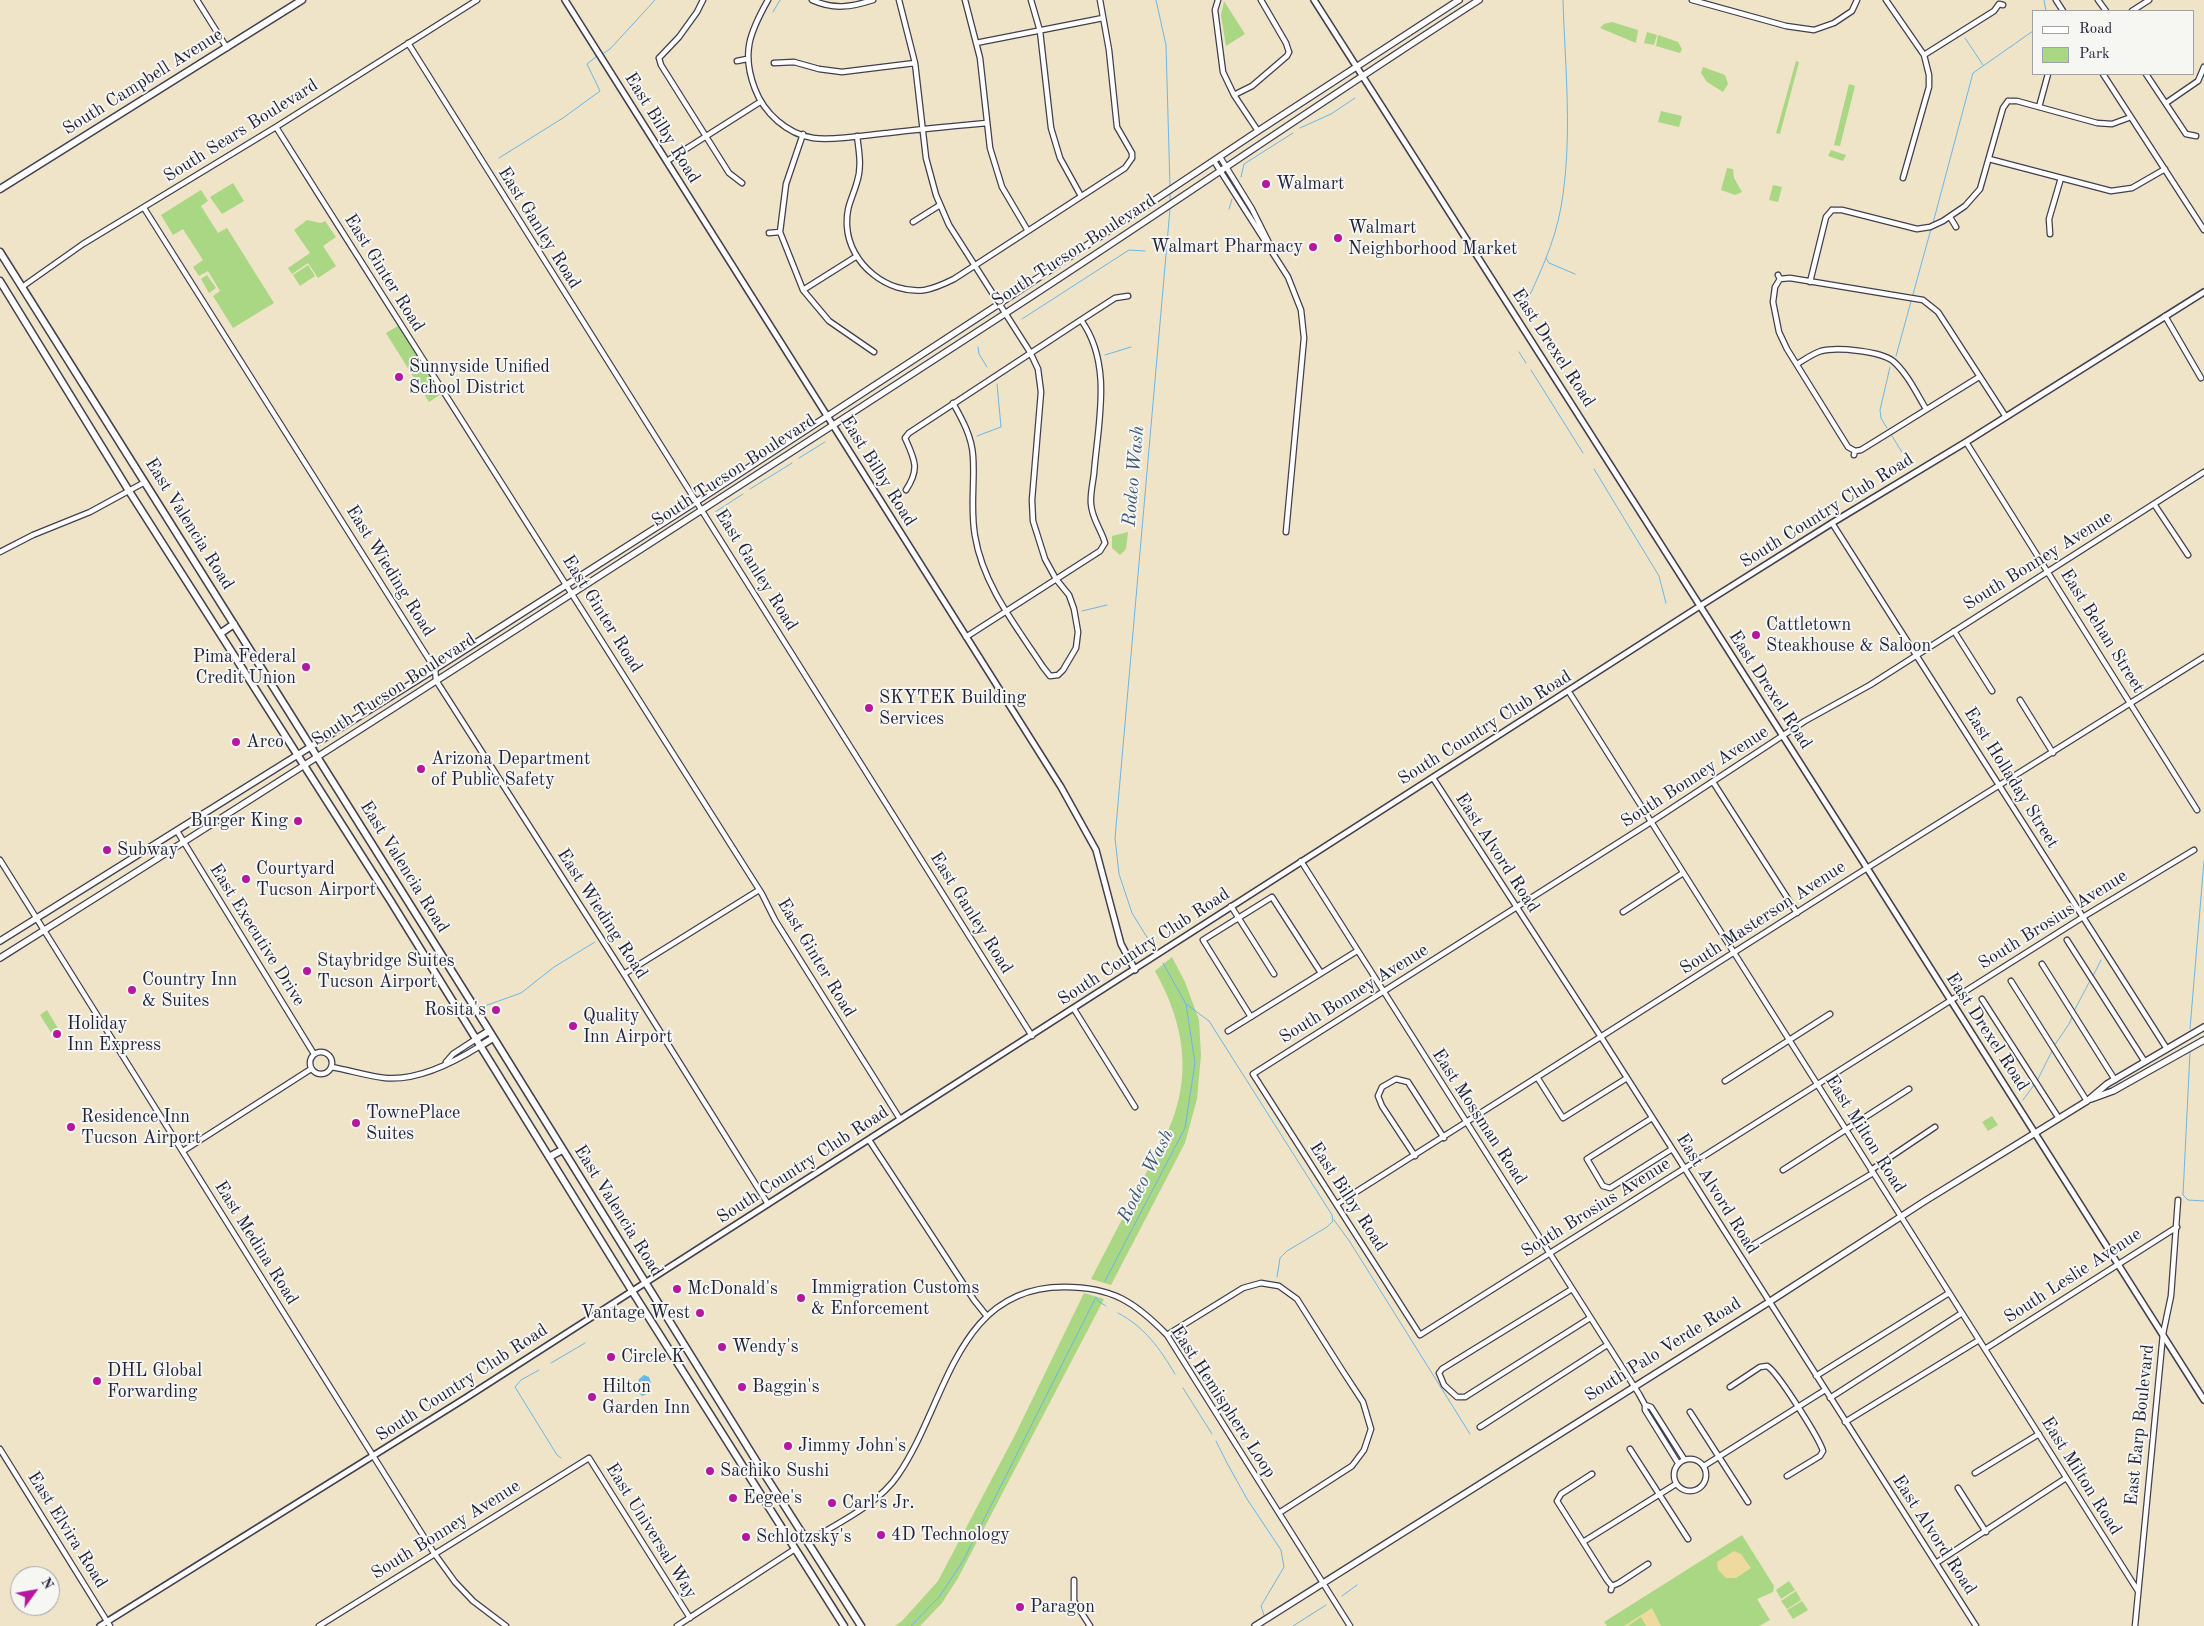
<!DOCTYPE html>
<html>
<head>
<meta charset="utf-8">
<style>
	body { margin:0 }
	#map { position:relative; width:2204px; height:1626px; overflow:hidden; background:#efe3c8; font-family:"Old Standard TT",serif }
	canvas { display:block }
	.legend { position:absolute; left:2032px; top:10px; width:162px; height:65px; box-sizing:border-box; background:#f6f6f2; border:1px solid #a1a1a9; margin:0; padding:6px 9px; list-style:none; font-size:15px; color:#22223b }
	.legend li { display:flex; align-items:center; gap:10px; height:25px }
	.legend b { width:25px; border:1px solid #a1a1a9 }
	.north { position:absolute; left:10px; top:1566px; width:50px; height:50px; box-sizing:border-box; background:#f6f6f2; border:1px solid #a1a1a9; border-radius:50%; rotate:58deg; font-size:14px; font-weight:700; line-height:20px; text-align:center; color:#22223b }
	.north::after { content:''; display:block; margin:auto; width:18px; height:22px; background:#b5179e; clip-path:polygon(50% 0,100% 100%,50% 72%,0 100%) }
</style>
</head>
<body>
<div id="map">
<canvas width="2204" height="1626"></canvas>
<ul class="legend">
<li><b style="height:6px;background:#fff"></b>Road</li>
<li><b style="height:14px;background:#a9d784"></b>Park</li>
</ul>
<div class="north">N</div>
</div>
<script>
const ctx = document.querySelector('canvas').getContext('2d');
ctx.lineJoin = 'round';
function fillPath(path, color) { ctx.fillStyle = color; ctx.fill(path, 'evenodd'); }
function stroke(path, color, width, dash) { ctx.strokeStyle = color; ctx.lineWidth = width; ctx.lineCap = dash ? 'butt' : 'round'; ctx.setLineDash(dash || []); ctx.stroke(path); }
function label(font, color, halo, rows, align = 'center') {
  ctx.font = font + ' "Old Standard TT",serif'; ctx.lineWidth = 4; ctx.setLineDash([]); ctx.textBaseline = 'middle'; ctx.strokeStyle = halo; ctx.fillStyle = color; for (const [text, x, y, turn = 0] of rows) {
    ctx.save(); ctx.translate(x, y); ctx.rotate((+turn || 0) * Math.PI / 180); ctx.textAlign = isNaN(turn) ? turn : align; if (halo) ctx.strokeText(text, 0, 0); ctx.fillText(text, 0, 0); ctx.restore();
  }
}
fillPath(new Path2D(`
	M1224,1l21,33 -19,12 -5,-31z
	M1612,22l26,8 -2,13 -36,-15 4,-4z
	M1647,32l10,3 -3,10 -10,-2z
	M1658,35l20,7 4,7 -2,4 -24,-7z
	M1796,61l3,1 -19,72 -4,-1z
	M1703,67l22,8 3,9 -5,8 -16,-10 -6,-9z
	M1849,84l6,2 -15,60 -6,-1z
	M1661,111l21,5 -3,11 -21,-5z
	M1831,150l15,5 -3,6 -15,-5z
	M1727,168l6,1 1,9 8,14 -7,3 -14,-5z
	M233,183l11,18 -22,13 -12,-17z
	M1773,185l9,2 -4,15 -9,-2z
	M201,190l7,11 -7,5 17,27 9,-5 47,75 -41,25 -20,-32 7,-5 -12,-20 -9,5 -6,-9 10,-7 -20,-31 -10,6 -12,-20z
	M307,220l14,3 4,-2 11,16 -13,9 13,20 -18,12 -10,-15 -16,11 -4,-6 22,-15 -16,-23z
	M308,265l7,11 -15,10 -7,-11z
	M207,275l9,13 -7,5 -8,-14z
	M398,326l43,68 -12,8 -43,-69z
	M1128,532l-2,17 -6,6 -8,-7v-12z
	M1172,957l13,25 14,38 2,35 -4,44 -12,44 -74,142 -20,-6 77,-148c25,-56 16,-108 -13,-160z
	M47,1010l12,20 -7,4 -12,-19z
	M1992,1116l6,9 -10,6 -6,-9z
	M1084,1293l20,6 -146,279 -16,25 -22,23h-25l7,-5 36,-40 77,-146z
	M1742,1535l32,51 -1,6 -16,7 13,21 -11,6h-152l-3,-4z
	M1789,1581l6,9 -14,9 -5,-9z
	M1796,1591l5,9 -14,9 -6,-8z
	M1802,1601l6,9 -15,9 -6,-9z`), '#a9d784');
fillPath(new Path2D(`
	M1734,1551l7,3 10,14 -15,10h-10l-8,-8 -1,-8z
	M1652,1608l9,18h-15l-5,-9 -13,9h-4z`), '#eeda9e');
fillPath(new Path2D(`
	M644,1375l5,2 2,6 -2,10 -7,3 -5,-6 2,-11z`), '#6cb6e5');
stroke(new Path2D(`
	M1156,0l10,45 4,142
	M2044,0l2,11
	M773,12l7,-12
	M1965,38l18,27
	M601,55l9,-6 45,-49
	M1300,128l31,-14 24,-16
	M499,158l64,-40 37,-27 -13,-27 10,-8
	M1241,177l3,-13 49,-31
	M1170,202v-8
	M1229,209l3,-10
	M1933,223l40,-150 60,-42
	M1546,258l3,5 26,11
	M1524,307c15,-31 31,-65 37,-100 12,-68 4,-139 2,-207
	M1022,319l107,-69 16,1
	M978,347l1,7 8,13
	M1519,352l7,11
	M1105,355l26,-8
	M1896,356l35,-127
	M1531,370l52,83
	M1887,428l-6,-10 -1,-8 10,-43
	M977,436l24,-9 -4,-43
	M1892,436l13,21
	M799,458l26,-16
	M1594,469l65,107 7,27
	M750,489l42,-26
	M715,512l28,-18
	M1082,611l25,-6
	M1153,947l-21,-34 -13,-39 -4,-36 55,-629
	M2093,976l8,-16
	M1186,1004l23,17 123,194 1,6 -6,6 -40,24 -7,7 -3,19
	M482,1007l39,-14 33,-26 41,-25
	M2074,1011l17,-32
	M2190,1029l14,-168
	M2054,1046l15,-22 4,-9
	M2190,1052l-7,143 5,5 16,1
	M2037,1081l16,-32
	M2023,1100l11,-15
	M1334,1220l16,22 120,192
	M1105,1281l80,-153 10,-65 -9,-59 -23,-41
	M1118,1313c27,14 42,36 57,61
	M551,1363l34,-20
	M539,1370l-18,10 -6,7 42,68 4,3
	M1183,1388l29,46
	M1216,1441l11,22 20,36 34,51 3,17 -23,39 4,12
	M1342,1596l15,-11
	M911,1626l28,-29 24,-36 133,-264 2,4 8,5
	M1293,1626l33,-21`), '#6cb6e5', 1);
const minor = new Path2D(`
	M197,0l30,48
	M768,0c-18,32 -27,53 -13,89 9,24 32,45 58,49 21,3 54,-3 75,-5 33,-4 66,-7 99,-10
	M812,0c22,10 39,7 61,0
	M899,0l16,63 11,95 10,37 13,30 81,127 8,17 3,23 -9,108 1,21 12,38 11,20 13,16 5,14 4,23 -2,16 -13,22 -5,5 -8,1 -7,-9c-27,-41 -60,-82 -68,-131 -5,-28 0,-53 -2,-80 -1,-19 -11,-37 -20,-53
	M965,0l15,58 10,90 12,39 26,44
	M1031,0l9,31 11,97 9,30 21,38
	M1100,0l9,50 8,77 15,26v5
	M1218,0l-3,10 8,62 11,23 24,36
	M1261,0l25,43 3,9
	M1692,0l94,26 28,4 20,-7 18,-12 5,-11
	M1886,0l38,55 5,20v12l-26,91
	M2056,0l7,11
	M2098,0l8,11
	M2132,11l17,-11
	M408,43l624,993
	M976,43l127,-25
	M1924,55l70,-44 5,-7 4,1
	M659,58l2,7 68,108 13,10
	M659,58l20,-21 18,-25 6,-12
	M737,61l10,-2
	M774,63l20,-1 25,7 23,3 73,-9
	M2103,74l101,156
	M2146,74l40,60 10,2
	M1234,95l18,-9 35,-30 2,-4
	M2008,101h9l80,22 15,1 19,-7
	M2166,103l32,-22 6,-14
	M2039,107l9,-33
	M276,127c161,256 325,510 486,767l13,26 125,199
	M803,134l-17,50 -6,48 23,58 26,31 45,31
	M857,136c2,15 5,31 0,46 -5,18 -11,24 -10,44 2,38 41,69 78,64 10,-2 19,-6 29,-11l171,-111 7,-10
	M1220,157l32,52 21,42
	M1989,159l122,32 21,-3 33,-19
	M667,161l93,-59
	M1214,161l74,116 13,33 3,28 -18,194
	M144,208l291,461 1,11 3,5 185,289 144,230
	M1832,210h10l75,19 13,-2 13,-6 22,-15 15,-17 23,-81 5,-7
	M1950,217l6,10
	M913,222l27,-17
	M769,233l11,-1
	M2050,234l-1,-15 12,-41
	M1778,275l2,4 10,-1 133,22 15,12 68,105
	M1780,279l-5,8 -2,15 6,30 8,17 61,98 7,4 -1,4
	M1810,282l16,-65 6,-7
	M22,287l61,-43 193,-117 201,-127
	M803,290l54,-34
	M2165,316l36,62
	M1081,320l34,-22 13,-2
	M1797,364c7,-4 15,-10 24,-13 16,-4 59,0 72,10 14,12 24,33 33,48
	M1966,442l231,368
	M1855,451l6,-1 118,-73
	M906,490c14,-21 9,-30 -1,-52l4,-5 172,-113c32,44 17,103 13,153 -1,10 -4,21 -3,31 1,15 10,25 14,39l-5,8 -134,86
	M2154,504l34,51
	M1832,523l335,526
	M0,552l33,-17 57,-23 55,-30
	M1954,631l38,60
	M1569,692l569,899
	M2020,700l33,53
	M1433,778l168,259 375,589
	M1713,782l84,131
	M177,831l137,223
	M2194,850l-111,67 -663,418 -167,-261 398,-252 154,-101 65,-36 334,-213
	M0,860l434,693 21,29 18,19 33,25
	M1301,861l338,533 6,11v5l33,53
	M1231,906l43,68
	M1623,912l60,-39
	M2067,940l78,122
	M2042,964l73,116
	M624,974l135,-84
	M2011,981l76,120
	M1982,999l76,118
	M1074,1009l61,98
	M1251,1017l-48,-77 69,-43 49,76
	M1228,1031l129,-80
	M310 1063a11 11 0 1 1 22 0a11 11 0 1 1-22 0Z
	M446,1062l7,-8 23,-15
	M331,1067c18,3 36,9 54,11 33,3 68,-15 95,-32
	M1537,1077l26,41 64,-40
	M1725,1081l105,-67
	M1652,1118l-65,41 16,27 7,2 62,-39
	M869,1140l105,160 12,15
	M183,1151l128,-82
	M1415,1156l-33,-50 -4,-10 4,-9 14,-8 12,3 36,56
	M1783,1170l126,-81
	M1871,1170l64,-43
	M1337,1204l530,-336 337,-211
	M1748,1248l125,-75
	M1572,1289l-130,80 -3,4 5,12 13,12h8l125,-79
	M1167,1335l76,-47 18,-5 18,3 18,13 45,71 21,32 8,27 -7,21 -12,16 -73,47
	M1985,1349l192,-122
	M1816,1376l133,-83
	M1730,1387l30,-20 7,-1c10,5 52,72 56,85l-3,5 -33,20
	M1830,1398l132,-85
	M1645,1405l6,2 33,52
	M1690,1412l58,90
	M1845,1422l134,-82
	M1480,1427l127,-82
	M0,1449l110,177
	M1630,1449l58,90
	M1674 1475a16 16 0 1 1 32 0a16 16 0 1 1-32 0Z
	M1704,1466l121,-76
	M1975,1473l64,-39
	M1592,1474l-31,20 -4,7 50,79 5,6 -1,4
	M1958,1488l28,44
	M807,1542c29,-18 72,-38 91,-67 49,-71 57,-189 167,-188 47,0 70,15 102,48l183,291
	M1583,1542l93,-58
	M1936,1563l130,-85
	M1074,1580v21l16,25
	M1612,1586l7,-3 29,-19
	M319,1626l270,-168 101,160
	M677,1626l118,-77
	M2135,1626l28,-292 8,-38 7,-96`);
const tertiary = new Path2D(`
	M565,0l496,787 35,63 25,94 14,26
	M1314,0l553,868 337,532
	M100,1626l364,-227 1236,-793 132,-83 134,-81 238,-150`);
const secondary = new Path2D(`
	M0,941l435,-272 261,-167 303,-198 259,-173 201,-131
	M0,958c337,-212 672,-428 1006,-645 159,-103 314,-211 473,-313
	M2091,1099l22,-8 91,-51
	M1255,1626l514,-324 156,-101 162,-100 20,-17 97,-57`);
const primary = new Path2D(`
	M0,189l302,-189
	M0,252l485,772 280,451 96,151
	M0,281l129,210 261,409 242,391 212,335
	M221,633l13,-9
	M476,1039l13,-8
	M480,1046l13,-8
	M549,1157l13,-7`);
stroke(minor, '#413f50', 7);
stroke(tertiary, '#413f50', 8);
stroke(secondary, '#413f50', 8);
stroke(primary, '#413f50', 9);
stroke(minor, '#fff', 4.5);
stroke(tertiary, '#fff', 5);
stroke(secondary, '#fff', 5.5);
stroke(primary, '#fff', 6);
for (const [x, y, r, color] of [
	[1266,184,5,"#b5179e"],
	[1338,238,5,"#b5179e"],
	[1313,247,5,"#b5179e"],
	[399,377,5,"#b5179e"],
	[1756,635,5,"#b5179e"],
	[306,667,5,"#b5179e"],
	[869,708,5,"#b5179e"],
	[236,742,5,"#b5179e"],
	[421,769,5,"#b5179e"],
	[298,821,5,"#b5179e"],
	[107,850,5,"#b5179e"],
	[246,879,5,"#b5179e"],
	[307,971,5,"#b5179e"],
	[132,990,5,"#b5179e"],
	[496,1010,5,"#b5179e"],
	[573,1026,5,"#b5179e"],
	[57,1034,5,"#b5179e"],
	[356,1123,5,"#b5179e"],
	[71,1127,5,"#b5179e"],
	[677,1289,5,"#b5179e"],
	[801,1298,5,"#b5179e"],
	[700,1313,5,"#b5179e"],
	[722,1347,5,"#b5179e"],
	[611,1357,5,"#b5179e"],
	[97,1381,5,"#b5179e"],
	[742,1387,5,"#b5179e"],
	[592,1397,5,"#b5179e"],
	[788,1446,5,"#b5179e"],
	[710,1471,5,"#b5179e"],
	[733,1498,5,"#b5179e"],
	[832,1503,5,"#b5179e"],
	[881,1535,5,"#b5179e"],
	[746,1537,5,"#b5179e"],
	[1020,1607,5,"#b5179e"]
]) { const dot = new Path2D(); dot.arc(x, y, r, 0, 2 * Math.PI); ctx.fillStyle = color; ctx.fill(dot); stroke(dot, '#f6f6f2', 2); }
label('18px', '#22223b', '#f6f6f2', [
	["South Campbell Avenue",143,82,-32],
	["East Bilby Road",662,128,58],
	["South Sears Boulevard",241,131,-32],
	["East Ganley Road",539,228,58],
	["South Tucson Boulevard",1074,251,-33],
	["East Ginter Road",384,273,58],
	["East Drexel Road",1553,348,57],
	["South Tucson Boulevard",734,471,-33],
	["East Bilby Road",878,471,58],
	["South Country Club Road",1827,511,-32],
	["East Valencia Road",189,524,58],
	["South Bonney Avenue",2038,561,-32],
	["East Ganley Road",756,570,58],
	["East Wieding Road",390,571,58],
	["East Ginter Road",602,614,58],
	["East Behan Street",2102,631,58],
	["South Tucson Boulevard",394,690,-33],
	["East Drexel Road",1770,690,57],
	["South Country Club Road",1485,728,-32],
	["South Bonney Avenue",1695,777,-33],
	["East Holladay Street",2011,778,58],
	["East Alvord Road",1497,853,57],
	["East Valencia Road",404,867,58],
	["East Ganley Road",971,913,58],
	["East Wieding Road",602,914,57],
	["South Masterson Avenue",1763,918,-33],
	["South Brosius Avenue",2053,920,-32],
	["East Executive Drive",257,935,58],
	["South Country Club Road",1144,947,-33],
	["East Ginter Road",816,958,59],
	["South Bonney Avenue",1354,994,-32],
	["East Drexel Road",1987,1032,57],
	["East Mossman Road",1479,1117,57],
	["East Milton Road",1865,1134,58],
	["South Country Club Road",803,1165,-33],
	["East Alvord Road",1717,1194,58],
	["East Bilby Road",1348,1197,57],
	["South Brosius Avenue",1596,1208,-32],
	["East Valencia Road",618,1211,58],
	["East Medina Road",256,1243,58],
	["South Leslie Avenue",2073,1276,-33],
	["South Palo Verde Road",1663,1350,-32],
	["South Country Club Road",462,1383,-33],
	["East Hemisphere Loop",1223,1402,57],
	["East Earp Boulevard",2140,1425,-84],
	["East Milton Road",2081,1476,58],
	["East Elvira Road",67,1530,58],
	["South Bonney Avenue",446,1530,-32],
	["East Universal Way",651,1531,58],
	["East Alvord Road",1934,1535,57]
]);
label('18px', '#22223b', '#f6f6f2', [
	["Walmart",1276,184],
	["Walmart",1348,228],
	["Neighborhood Market",1348,249],
	["Walmart Pharmacy",1303,247,"right"],
	["Sunnyside Unified",409,367],
	["School District",409,388],
	["Cattletown",1766,625],
	["Steakhouse & Saloon",1766,646],
	["Pima Federal",296,657,"right"],
	["Credit Union",296,678,"right"],
	["SKYTEK Building",879,698],
	["Services",879,719],
	["Arco",246,742],
	["Arizona Department",431,759],
	["of Public Safety",431,780],
	["Burger King",288,821,"right"],
	["Subway",117,850],
	["Courtyard",256,869],
	["Tucson Airport",256,890],
	["Staybridge Suites",317,961],
	["Tucson Airport",317,982],
	["Country Inn",142,980],
	["& Suites",142,1001],
	["Rosita's",486,1010,"right"],
	["Quality",583,1016],
	["Inn Airport",583,1037],
	["Holiday",67,1024],
	["Inn Express",67,1045],
	["TownePlace",366,1113],
	["Suites",366,1134],
	["Residence Inn",81,1117],
	["Tucson Airport",81,1138],
	["Immigration Customs",811,1288],
	["& Enforcement",811,1309],
	["McDonald's",687,1289],
	["Vantage West",690,1313,"right"],
	["Wendy's",732,1347],
	["Circle K",621,1357],
	["DHL Global",107,1371],
	["Forwarding",107,1392],
	["Hilton",602,1387],
	["Garden Inn",602,1408],
	["Baggin's",752,1387],
	["Jimmy John's",798,1446],
	["Sachiko Sushi",720,1471],
	["Eegee's",743,1498],
	["Carl's Jr.",842,1503],
	["4D Technology",891,1535],
	["Schlotzsky's",756,1537],
	["Paragon",1030,1607]
], 'left');
label('italic 19px', '#3c5676', '#f6f6f2', [
	["Rodeo Wash",1134,476,-85],
	["Rodeo Wash",1146,1176,-63]
]);
</script>
</body>
</html>
